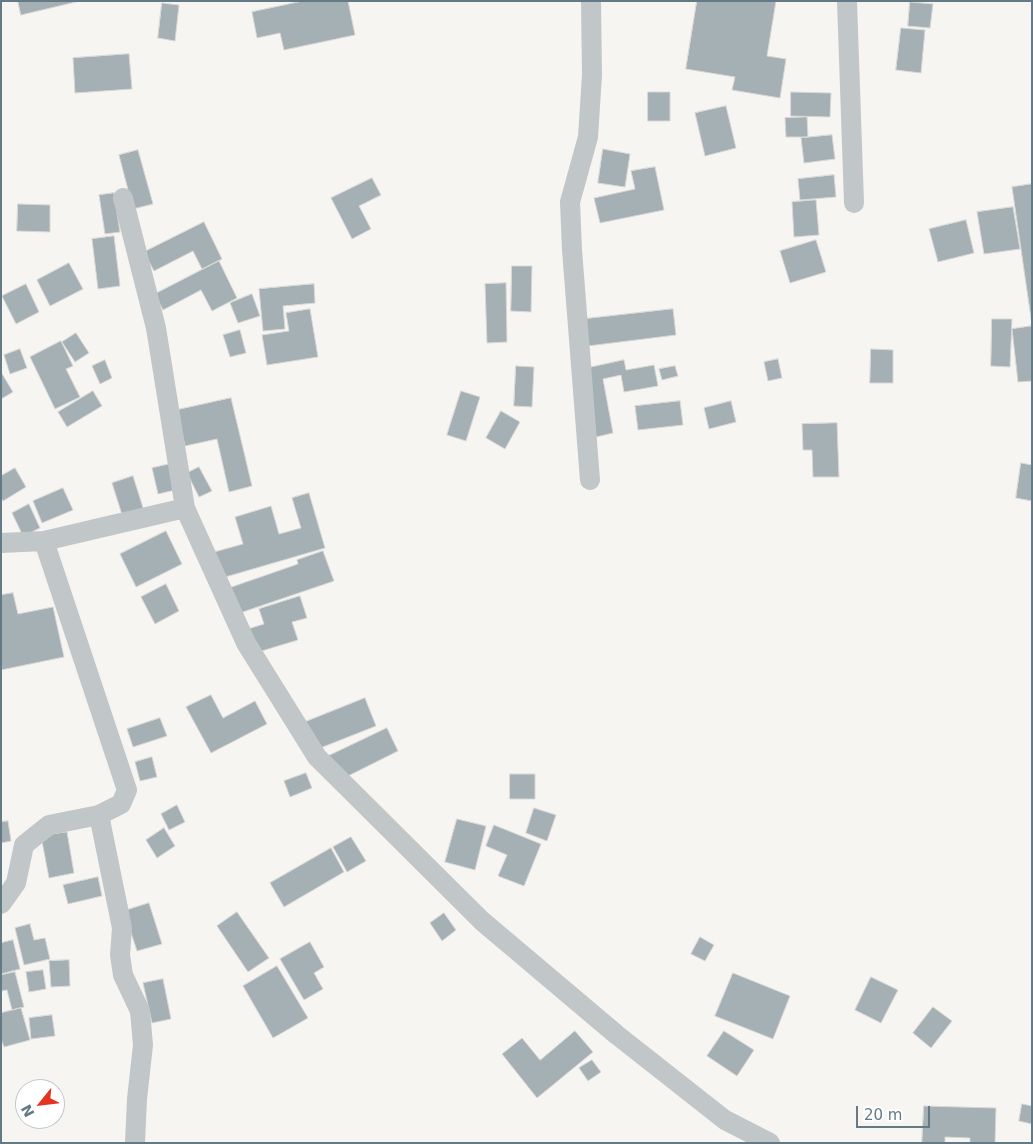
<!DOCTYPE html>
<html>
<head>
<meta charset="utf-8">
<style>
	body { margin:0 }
	#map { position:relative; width:1033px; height:1144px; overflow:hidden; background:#f6f5f2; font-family:"DejaVu Sans",sans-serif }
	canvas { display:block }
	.frame { position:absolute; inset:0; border:2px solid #647a84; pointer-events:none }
	.north { position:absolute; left:15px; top:1079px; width:50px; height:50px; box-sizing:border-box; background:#fff; border:1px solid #c1cace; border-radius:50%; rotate:241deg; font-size:14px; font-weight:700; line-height:20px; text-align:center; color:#647a84 }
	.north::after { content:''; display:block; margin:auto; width:18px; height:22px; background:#e53322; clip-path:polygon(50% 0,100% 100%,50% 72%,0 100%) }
	.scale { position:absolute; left:856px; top:1106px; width:74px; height:22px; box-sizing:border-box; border:2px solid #647a84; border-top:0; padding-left:6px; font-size:15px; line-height:18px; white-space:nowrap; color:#647a84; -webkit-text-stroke:4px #fff; paint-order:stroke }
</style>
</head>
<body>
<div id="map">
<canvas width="1033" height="1144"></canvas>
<div class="frame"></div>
<div class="north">N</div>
<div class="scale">20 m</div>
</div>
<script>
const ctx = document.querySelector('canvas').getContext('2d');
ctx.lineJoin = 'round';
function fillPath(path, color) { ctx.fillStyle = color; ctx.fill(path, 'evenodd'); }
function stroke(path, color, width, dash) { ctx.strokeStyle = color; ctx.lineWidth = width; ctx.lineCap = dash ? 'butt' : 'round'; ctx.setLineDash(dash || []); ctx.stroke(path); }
const building = new Path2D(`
	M18,1h62l-59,14z
	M303,1h45l7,34 -71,15 -4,-17 -23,5 -5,-26z
	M697,1h79l-9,55 19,3 -6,39 -48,-8 3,-13 -49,-8z
	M910,2l23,2 -3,24 -22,-2z
	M162,3l17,2 -4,36 -17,-3z
	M901,28l24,2 -4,43 -25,-3z
	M129,54l3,35 -57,4 -2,-35z
	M648,92h22v29h-22z
	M791,92l40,1 -1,24 -39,-1z
	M726,106l10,42 -31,8 -10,-43z
	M807,117l1,20h-22l-1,-19z
	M832,135l3,24 -31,4 -3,-25z
	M603,149l27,5 -5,33 -27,-4z
	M138,150l15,54 -20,5 -14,-54z
	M655,167l9,43 -64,13 -6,-25 41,-9 -4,-18z
	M834,175l2,22 -36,3 -2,-21z
	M372,178l9,17 -22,11 12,23 -19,10 -21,-41z
	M1032,184v141l-20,-138z
	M114,193l6,39 -15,2 -6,-39z
	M816,200l3,35 -25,2 -2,-35z
	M18,204l32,1v27l-33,-1z
	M1013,207l7,42 -36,5 -7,-42z
	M966,220l8,33 -36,9 -9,-33z
	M204,222l18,37 -20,10 -9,-18 -39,20 -10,-19z
	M114,236l6,50 -22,3 -6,-50z
	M816,240l10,32 -36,11 -10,-32z
	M219,261l18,37 -25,13 -11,-21 -38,20 -8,-16z
	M69,263l14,26 -33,17 -13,-26z
	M512,266h20l-1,46 -20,-1z
	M506,283l1,59 -20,1 -2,-59z
	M26,284l13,28 -23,12 -14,-28z
	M314,284l1,19 -32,3 2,23 -22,2 -4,-42z
	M252,294l8,22 -22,7 -8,-20z
	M310,309l8,48 -51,8 -5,-30 27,-4 -3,-18z
	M673,309l3,26 -88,11 -4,-27z
	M992,319h20l-2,48 -19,-1z
	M1032,326v55l-14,1 -6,-53z
	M240,330l6,23 -16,4 -7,-22z
	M76,333l13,20 -14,9 -13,-20z
	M61,341l12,25 -7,3 14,28 -25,12 -25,-52z
	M20,349l7,19 -17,6 -6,-19z
	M871,349l22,1v33h-23z
	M778,359l4,19 -14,3 -4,-19z
	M105,360l7,18 -12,6 -8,-18z
	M624,360l2,10 28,-5 4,21 -34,6 -3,-17 -18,4 10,54 -17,4 -13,-68z
	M516,366l18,1 -2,40 -18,-1z
	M675,366l3,10 -16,4 -3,-11z
	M1,372l12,20 -12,7z
	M93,391l9,15 -35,21 -9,-15z
	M461,391l19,6 -14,44 -19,-6z
	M231,398l21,88 -23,6 -12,-53 -32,7 -8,-36z
	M680,401l3,24 -45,5 -3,-24z
	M731,401l5,21 -27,7 -5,-21z
	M501,411l19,11 -15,27 -19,-11z
	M837,423l2,54h-26l-1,-27h-9l-1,-26z
	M1021,463l11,2v36l-16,-3z
	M170,464l5,26 -17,4 -6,-26z
	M199,467l13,24 -13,6 -12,-24z
	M15,468l11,19 -23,14 -2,-3v-22z
	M133,476l12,38 -21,7 -12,-38z
	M63,488l10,22 -31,13 -9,-22z
	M309,493l16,55 -110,32 -8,-26 36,-10 -8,-27 36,-11 8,28 22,-6 -9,-30z
	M29,504l11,24 -17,8 -11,-23z
	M166,531l16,33 -46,23 -16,-33z
	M323,551l11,30 -103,35 -8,-26 75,-26 -1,-4z
	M166,584l13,27 -24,13 -14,-27z
	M13,593l5,21 35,-7 11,50 -63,13v-75z
	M300,596l7,22 -15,4 6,18 -53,16 -7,-24 26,-8 -5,-15z
	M211,695l12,23 32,-17 12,23 -56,29 -25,-46z
	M365,698l11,28 -66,26 -10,-28z
	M160,718l7,18 -34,11 -6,-18z
	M387,728l11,23 -66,33 -12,-24z
	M152,757l5,20 -17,4 -5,-19z
	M306,773l6,15 -22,9 -6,-16z
	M510,774h25v25h-25z
	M177,805l8,17 -16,8 -8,-16z
	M534,808l22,7 -9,26 -21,-8z
	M457,819l29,7 -11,44 -30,-8z
	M8,821l3,20 -10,2v-21z
	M494,825l47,19 -17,42 -26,-10 9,-21 -21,-9z
	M164,828l11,18 -18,12 -11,-18z
	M67,832l7,41 -25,5 -8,-42z
	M351,837l15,24 -19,11 -14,-25z
	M331,848l13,24 -60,35 -14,-24z
	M98,877l4,19 -34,8 -5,-19z
	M149,903l13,41 -25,7 -13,-40z
	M237,912l32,46 -21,14 -31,-46z
	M444,913l12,17 -14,11 -12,-18z
	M30,924l4,16 11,-2 5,21 -26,6 -9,-37z
	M700,937l14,8 -9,16 -14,-7z
	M13,940l7,29 -19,5v-31z
	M310,942l14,25 -10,6 9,16 -19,11 -24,-41z
	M69,960l1,26 -19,1 -2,-26z
	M277,966l31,52 -35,20 -30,-52z
	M43,970l3,19 -17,3 -3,-20z
	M15,972l9,35 -12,3 -5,-20 -6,1v-16z
	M733,973l57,23 -17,43 -58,-23z
	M871,977l27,13 -17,33 -26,-13z
	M163,979l8,40 -19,4 -9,-40z
	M933,1007l19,14 -21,27 -18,-15z
	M21,1008l9,32 -26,7 -3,-8v-26z
	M52,1015l3,21 -24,3 -2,-21z
	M575,1031l18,21 -56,46 -35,-44 20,-16 18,22z
	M724,1031l30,19 -17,26 -30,-20z
	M592,1060l9,12 -13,9 -9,-13z
	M1022,1104l10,2v18l-13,-3z
	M924,1106l72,2 -1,35h-25v-5l-25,-1v6h-23z`);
fillPath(building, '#a5b0b4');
stroke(building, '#d7d7d5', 1);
stroke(new Path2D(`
	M847,1l7,202
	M123,198l33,130 29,180 61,135 71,114 165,164 135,114 108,85 45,23
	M590,480l-18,-230 -2,-48 18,-65 4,-62 -1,-74
	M44,541l141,-33
	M1,543l43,-2 83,249 -6,14 -22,11 23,113 -2,27 3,20 17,36 3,34 -6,54 -2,44
	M1,904l15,-21 8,-38 25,-20 50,-10`), '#c1c6c8', 20);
</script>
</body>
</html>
